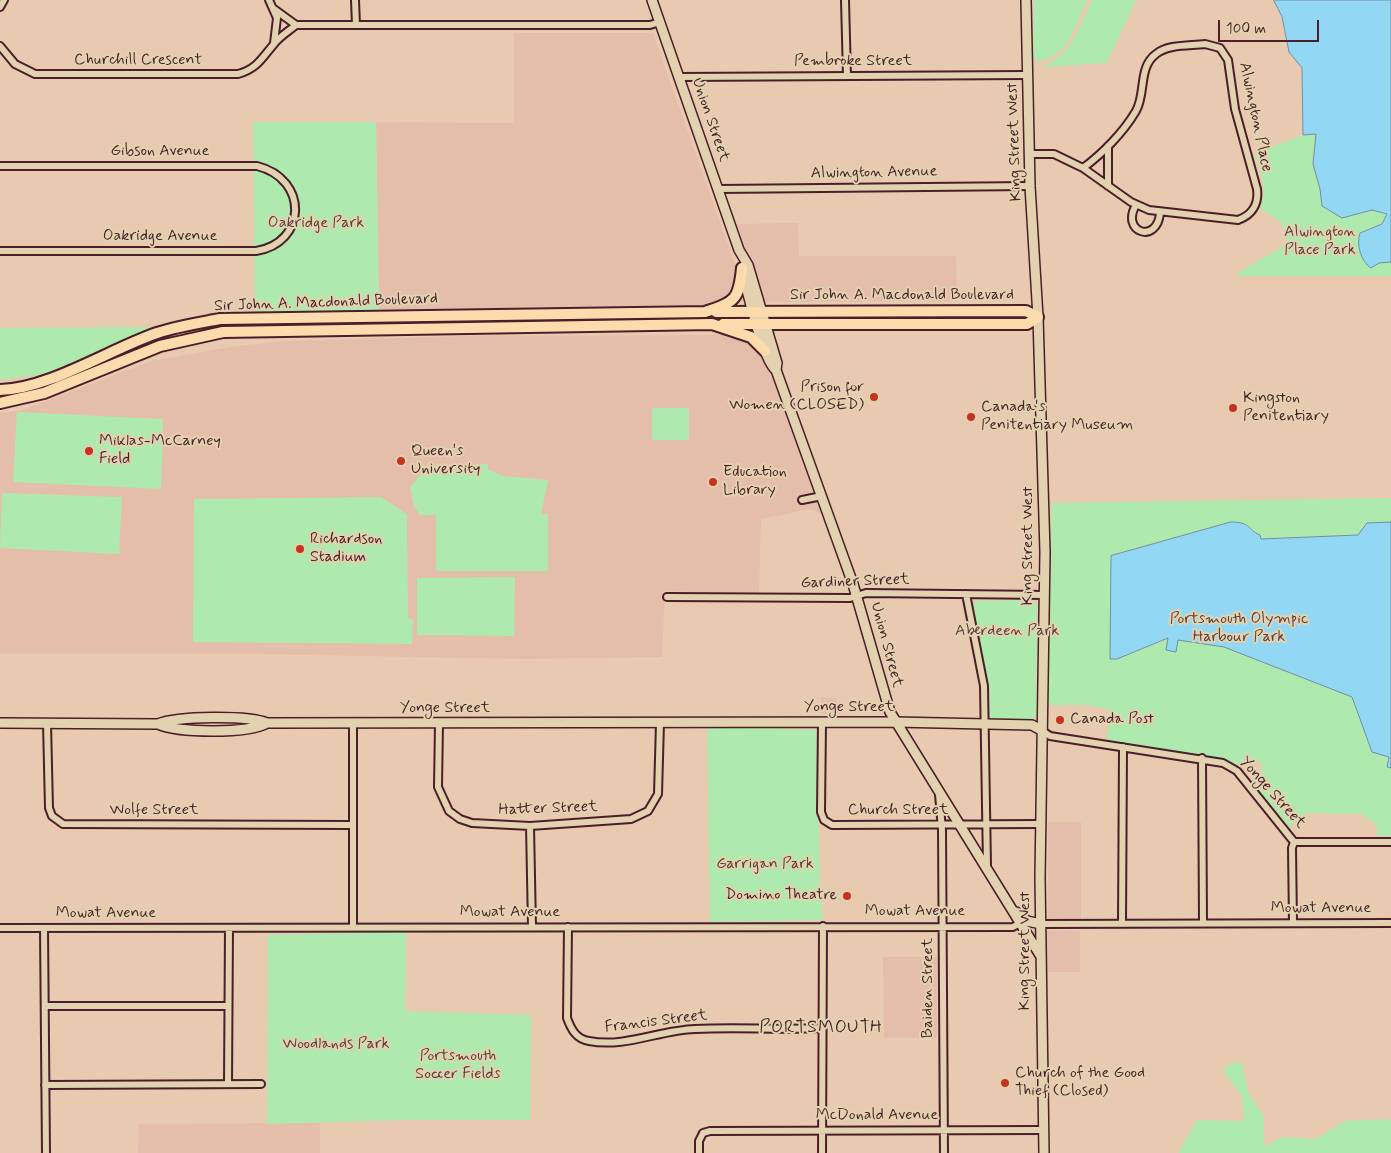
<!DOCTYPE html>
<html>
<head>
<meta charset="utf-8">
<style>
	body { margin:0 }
	#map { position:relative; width:1391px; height:1153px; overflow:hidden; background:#e8cab0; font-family:Mynerve,sans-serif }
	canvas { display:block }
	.scale { position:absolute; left:1218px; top:20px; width:101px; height:22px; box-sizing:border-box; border:2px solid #4a1f2b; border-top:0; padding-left:6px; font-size:15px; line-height:18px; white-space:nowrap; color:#4a1f2b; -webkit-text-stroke:4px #e3d2af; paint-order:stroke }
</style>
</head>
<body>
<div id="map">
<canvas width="1391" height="1153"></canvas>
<div class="scale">100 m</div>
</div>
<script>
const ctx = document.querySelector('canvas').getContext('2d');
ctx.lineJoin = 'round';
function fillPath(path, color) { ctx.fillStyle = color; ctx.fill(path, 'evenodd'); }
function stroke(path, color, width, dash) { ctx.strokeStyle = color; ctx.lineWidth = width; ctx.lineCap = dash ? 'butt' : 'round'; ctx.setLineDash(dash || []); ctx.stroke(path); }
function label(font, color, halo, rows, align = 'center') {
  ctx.font = font + ' Mynerve,sans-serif'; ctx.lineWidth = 4; ctx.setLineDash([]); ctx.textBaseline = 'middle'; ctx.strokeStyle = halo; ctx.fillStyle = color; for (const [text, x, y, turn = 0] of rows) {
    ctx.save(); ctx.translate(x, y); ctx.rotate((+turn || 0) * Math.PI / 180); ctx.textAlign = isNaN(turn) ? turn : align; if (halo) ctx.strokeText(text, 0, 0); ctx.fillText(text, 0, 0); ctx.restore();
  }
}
fillPath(new Path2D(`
	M514,33h139l85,240 -3,20 -19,12 -337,5 -3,-188 138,1z
	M798,223l1,33h157l1,45 -192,1 -28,-78z
	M724,335l20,2 12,7 14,25 51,145 -11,-5 -49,10 -2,75 -94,-3 -3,66 -138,2 -265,-5h-259v-241l20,-2 131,-50 85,-15 51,-5 181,-5z
	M821,697l15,1v16h-15z
	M1048,822h33v97h-33z
	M1046,931h34v41h-34z
	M883,957h54v81h-53z
	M320,1123v30h-182l1,-29z`), '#e5beab');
fillPath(new Path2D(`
	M1034,0h53c-13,26 -16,56 -50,61l-4,-3z
	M1092,0h46l-3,2 -28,61 -65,4c32,-15 36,-38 50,-67z
	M253,122h123l3,188 -124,3z
	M1317,134l-4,30 7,25 2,17 20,12 30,-8 15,4 -5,10 -21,9c-4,11 -1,28 10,35l8,-5 12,-1v14h-153v-3l49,-29 -5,-21 -22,-15c8,-18 0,-36 -5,-55l48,-18z
	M145,327l10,2 -111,45 -44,6v-52z
	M652,408h37v32h-37z
	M17,412l146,7 -2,70 -148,-7z
	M488,464v5l15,7 45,4 -7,34h7v57h-112v-56h-16l-6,-9 -4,-19 18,-21z
	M2,493l120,4 -3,57 -119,-6z
	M381,497l26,17 1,104 5,1 -1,25 -219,-2 1,-143z
	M1391,498v338h-14v-11l-16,-11 -55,-1 -17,14 -37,-45 9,-10 1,-7c-9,-9 -14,-5 -24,1l-24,-9 -107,-16 2,-32 -23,-4h-40l5,-129v-73z
	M515,577l-1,59 -97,-1v-57z
	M1031,600l6,4 -1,111 -4,5 -42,-1 -3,-5v-22l-15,-86 4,-5z
	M707,727l109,3 4,161 3,29 -113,2z
	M406,931l-1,80 126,4 -1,105h-126l-137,4 1,-189z
	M1235,1062l7,1 6,29 15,23 2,32 17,-10 34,2 29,-18 46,-2v34h-213l19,-33 47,1 -2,-25 -18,-24 2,-6z`), '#aee9ae');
const water = new Path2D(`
	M1274,0h117v262l-12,1 -8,5c-10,-6 -15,-24 -11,-35l22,-9 5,-10 -15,-4 -30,8 -20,-12 -2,-17 -7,-25 3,-30 -13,1 -1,-67 -13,-16 -7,-35z
	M1231,522c21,0 16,8 29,13l1,4 97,-4 9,-12 24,-1v246l-4,-1 2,-10 -17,-5 -20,-55 -128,-50 -46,-7 -2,12 -10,-2 2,-12 -51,21h-7l1,-103z`);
fillPath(water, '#92d8f4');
stroke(water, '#758ea4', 1);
const minor = new Path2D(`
	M269,0l8,18 -3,25
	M355,0l1,25
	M845,0l2,76
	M0,7l4,-7
	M274,9l22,16h354l10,-3
	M1205,44l15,4 8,12 7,49 22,80c2,15 -5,26 -19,31l-89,-10 -18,-8 -48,-34c19,-14 40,-35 53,-57 10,-17 2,-44 20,-57 12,-10 34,-8 49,-10z
	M0,46l15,18 20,10h203c19,-5 24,-16 36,-30 6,-8 15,-13 22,-19
	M679,77l348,-2
	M1030,154h24l29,14
	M0,166h257c52,13 50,77 -1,85h-256
	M1108,186v-40
	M718,189l312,-3
	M1136,205c-16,27 21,40 24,8
	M802,500l20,-4
	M966,594l18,92 3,180
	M667,597l183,1 16,-5 179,2
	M47,723l2,85 3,8 11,8 289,1
	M822,723l-1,89 3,8 8,5 209,-1
	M353,724v203
	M439,724l-1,63 11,24 11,8 12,4 58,3 101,-7 17,-8 10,-17 2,-71
	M1041,730l9,6 173,27 14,8 57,71
	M1202,758l1,165
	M939,794l3,36 2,323
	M530,826l2,101
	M1294,842h97
	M1293,923l-1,-75 2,-6
	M1041,924l350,-1
	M1122,924l1,-177
	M568,927l-1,91c4,11 9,21 22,23 36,7 71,-11 106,-12 42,-2 85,1 127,-1
	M0,928l1013,-1 7,-4
	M44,928l2,225
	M45,1006h183
	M228,1084l1,-156
	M45,1085l216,-1
	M699,1153v-12l4,-8 7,-2 334,-1
	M822,1153l1,-227`);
const tertiary = new Path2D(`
	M0,723l158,1c19,-8 90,-9 109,-1l628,-1 137,3 9,5
	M158,724c19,9 90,10 109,-1`);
const secondary = new Path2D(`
	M652,0l87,250 9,15 29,98 -1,7 77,214 37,128 150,243
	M1026,0l4,186 8,131 7,235 -5,325 4,276
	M742,270c5,19 21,91 34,100
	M1016,912l11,9 14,3`);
const primary = new Path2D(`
	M716,312l310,-1 12,6
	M723,324h304l11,-7
	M0,390c49,-1 110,-41 157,-57 21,-7 42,-10 63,-14l485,-7c30,-10 34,-12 37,-44
	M0,403l44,-10 116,-47 63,-14 489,-8 39,13 14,14`);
stroke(minor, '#4a1f2b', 10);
stroke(tertiary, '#4a1f2b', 12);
stroke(secondary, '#4a1f2b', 12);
stroke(primary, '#4a1f2b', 14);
stroke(minor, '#e3d2af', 6);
stroke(tertiary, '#e3d2af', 9);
stroke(secondary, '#e3d2af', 9);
stroke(primary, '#fedbac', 10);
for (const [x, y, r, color] of [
	[874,397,5,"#c8321e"],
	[1233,408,5,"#c8321e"],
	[971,417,5,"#c8321e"],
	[89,451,5,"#c8321e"],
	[401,461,5,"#c8321e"],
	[713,482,5,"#c8321e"],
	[300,549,5,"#c8321e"],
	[1060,720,5,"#c8321e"],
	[847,896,5,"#c8321e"],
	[1005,1083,5,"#c8321e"]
]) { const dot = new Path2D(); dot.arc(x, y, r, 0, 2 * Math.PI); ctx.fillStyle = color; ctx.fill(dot); stroke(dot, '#e3d2af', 2); }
label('16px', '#4a1f2b', '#e3d2af', [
	["Churchill Crescent",138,61],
	["Pembroke Street",853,62],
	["Alwington Place",1255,117,78],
	["Union Street",710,120,71],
	["King Street West",1015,142,-92],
	["Gibson Avenue",160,152],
	["Alwington Avenue",874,173,-1],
	["Oakridge Avenue",160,237],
	["Sir John A. Macdonald Boulevard",902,296],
	["Sir John A. Macdonald Boulevard",326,303,-2],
	["King Street West",1029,546,-90],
	["Gardiner Street",855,582,-2],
	["Union Street",886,645,75],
	["Yonge Street",849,708],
	["Yonge Street",445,709],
	["Yonge Street",1272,793,48],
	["Hatter Street",548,809,-2],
	["Wolfe Street",154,811],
	["Church Street",898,811],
	["Mowat Avenue",1321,909],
	["Mowat Avenue",915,912],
	["Mowat Avenue",510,913],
	["Mowat Avenue",106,914],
	["King Street West",1026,951,-90],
	["Baiden Street",929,988,-90],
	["Francis Street",656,1022,-7],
	["McDonald Avenue",877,1116]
]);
label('16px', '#593d3f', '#e3d2af', [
	["Oakridge Park",316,224],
	["Alwington",1320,233],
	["Place Park",1320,251],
	["Portsmouth Olympic",1239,620],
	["Harbour Park",1239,638],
	["Aberdeen Park",1007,632],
	["Garrigan Park",765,865],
	["Woodlands Park",336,1045],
	["Portsmouth",458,1057],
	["Soccer Fields",458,1075]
]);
label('16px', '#4a1f2b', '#e3d2af', [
	["Prison for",864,388,"right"],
	["Women (CLOSED)",864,406,"right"],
	["Kingston",1243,399],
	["Penitentiary",1243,417],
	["Canada's",981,408],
	["Penitentiary Museum",981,426],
	["Miklas-McCarney",99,442],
	["Field",99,460],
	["Queen's",411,452],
	["University",411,470],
	["Education",723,473],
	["Library",723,491],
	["Richardson",310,540],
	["Stadium",310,558],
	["Canada Post",1070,720],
	["Domino Theatre",837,896,"right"],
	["Church of the Good",1015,1074],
	["Thief (Closed)",1015,1092]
], 'left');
ctx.letterSpacing = '1px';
label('18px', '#4a1f2b', '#e3d2af', [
	["PORTSMOUTH",821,1028]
]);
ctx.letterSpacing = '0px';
</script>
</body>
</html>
